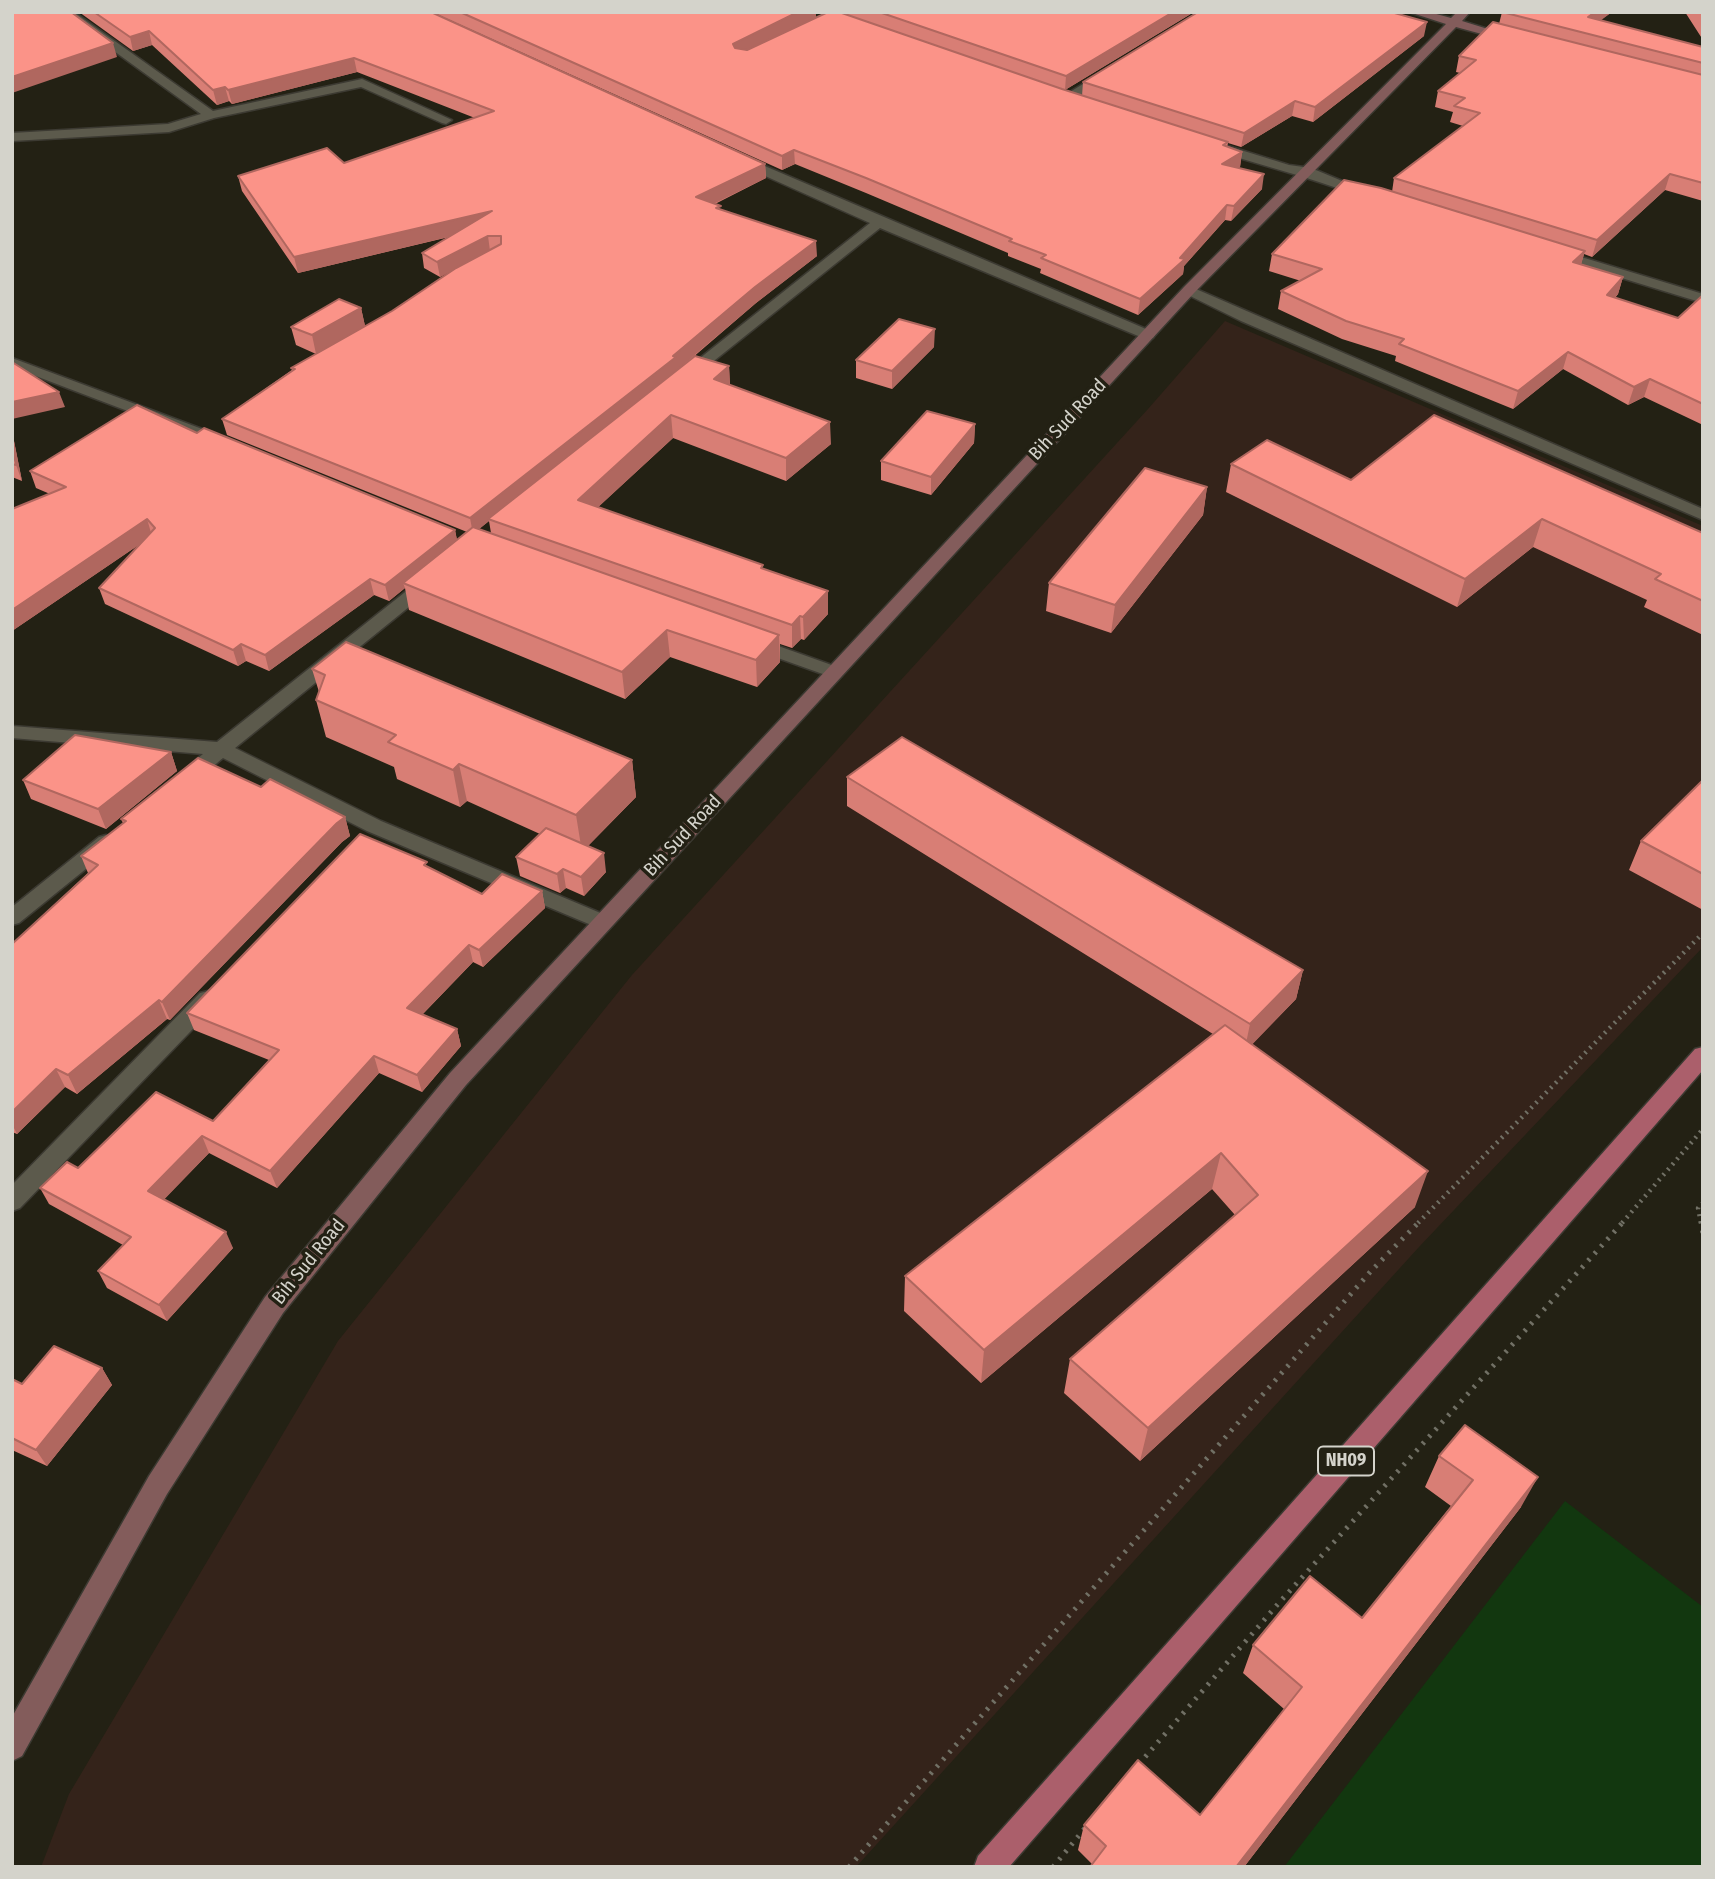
<!DOCTYPE html>
<html>
<head>
<meta charset="utf-8">
<style>
	body { margin:0 }
	#map { position:relative; width:1715px; height:1879px; overflow:hidden; background:#232114; font-family:"Fira Sans Condensed",sans-serif }
	canvas { display:block }
	.frame { position:absolute; inset:0; border:14px solid #d4d3cb; pointer-events:none }
</style>
</head>
<body>
<div id="map">
<canvas width="1715" height="1879"></canvas>
<div class="frame"></div>
</div>
<script>
const ctx = document.querySelector('canvas').getContext('2d');
ctx.lineJoin = 'round';
function fillPath(path, color) { ctx.fillStyle = color; ctx.fill(path, 'evenodd'); }
function stroke(path, color, width, dash) { ctx.strokeStyle = color; ctx.lineWidth = width; ctx.lineCap = dash ? 'butt' : 'round'; ctx.setLineDash(dash || []); ctx.stroke(path); }
function label(font, color, halo, rows, align = 'center') {
  ctx.font = font + ' "Fira Sans Condensed",sans-serif'; ctx.lineWidth = 7; ctx.setLineDash([]); ctx.textBaseline = 'middle'; ctx.strokeStyle = halo; ctx.fillStyle = color; for (const [text, x, y, turn = 0] of rows) {
    ctx.save(); ctx.translate(x, y); ctx.rotate((+turn || 0) * Math.PI / 180); ctx.textAlign = isNaN(turn) ? turn : align; if (halo) ctx.strokeText(text, 0, 0); ctx.fillText(text, 0, 0); ctx.restore();
  }
}
fillPath(new Path2D(`
	M1225,321l478,205v421l-284,300 -563,620h-815l28,-73 269,-453 294,-366 516,-566z`), '#34231a');
fillPath(new Path2D(`
	M1565,1501l138,106v260h-419z`), '#12370f');
const street = new Path2D(`
	M60,12h14l139,99 149,-32 90,41 -6,4 -4,-1 -81,-36 -147,31 -45,14 -157,9v-8l156,-9 33,-10z
	M1106,70l6,4 -2,3 -40,24h-8l-2,-3z
	M1215,142l74,23 22,3 60,25 -2,3h-10c-49,-19 -99,-31 -149,-47l-1,-3z
	M739,155l414,177 2,3 -2,3h-10l-263,-110 -190,152h-10l-3,-3 3,-3 190,-151 -136,-61v-6z
	M1555,249l148,45v9l-153,-47 -2,-3z
	M1189,286l514,223v11l-462,-199 -57,-28 -2,-3z
	M12,358l217,81 2,3 -2,3h-12l-205,-78z
	M430,576l9,5 -3,4 -201,163 146,73 229,96 3,5 -3,5 -7,3 -7,-3 -229,-96 -144,-73c-13,10 -28,29 -45,25l-3,-5 28,-24 -191,-16v-12l205,16 207,-165z
	M753,637l87,31 3,4 -9,6 -87,-31 -3,-4 3,-4z
	M106,835l7,2 3,5 -3,5 -94,76 -7,2v-18l87,-70z
	M208,991l8,2 3,6 -3,6 -196,203 -8,3v-26l188,-192z`);
const secondary = new Path2D(`
	M1409,12h20l22,6 6,-6h13l-8,9 55,17 -6,4 -55,-15 -262,266 -728,792 -183,228 -116,181 -145,262 -10,5v-44l137,-241 116,-179 185,-224 734,-786 262,-263z`);
const primary = new Path2D(`
	M1703,1047v23l-694,797h-35l4,-11 717,-807z`);
stroke(street, '#3c3a32', 3);
stroke(secondary, '#3c3a32', 3);
stroke(primary, '#3c3a32', 3);
stroke(new Path2D(`
	M1418,1223l285,-290
	M1622,1223l81,-94
	M1701,1223l-3,-15 5,-5`), '#717065', 4.5, [2, 5]);
stroke(new Path2D(`
	M1701,1221l2,13
	M1139,1764l139,-160 346,-383
	M849,1867l522,-596 49,-50
	M1053,1867l33,-40`), '#717065', 5, [2.5, 7]);
fillPath(street, '#5c5a4c');
fillPath(secondary, '#835c5b');
fillPath(primary, '#ab5f6b');
fillPath(new Path2D(`
	M79,12h352l334,152 1,14 -51,26 6,6 96,46 -61,47 -79,68 52,-5 1,19 101,59 -45,37 -113,-43 -75,69 166,62 64,22v23l-24,26 -3,-1 -9,9 -12,-4v18l-23,25 -87,-30 -45,42 -216,-89 -4,-22 -16,13 -15,-6 -105,76 -23,-10 -8,5 -133,-62 -6,-16 41,-44 -128,87v-122l38,-15 -14,-6 -6,-17 167,-38 258,97 2,10 10,-8 -240,-97 -5,-16 70,-49 -1,-2 101,-57 61,-41 -13,7 -16,-9 -2,-15 27,-16 -151,36 -56,-82 -4,-15 106,-13 131,-45 -118,-46 -125,32 -3,-3 -12,4 -65,-60 -19,6zM489,521l2,12 -12,-4z
	M432,12h384v5l-31,16 54,-21h355l-129,78 17,6 1,-14 341,-46 -111,86 -21,-6 -51,31 -13,-4 -1,4 15,5 -2,15 -2,1 24,21 -31,32 -6,-1 -41,46 -1,8 -45,41 -98,-42 1,-4 -33,-13v-3l-142,-60 -71,-29 -13,6z
	M1502,12h110l-12,8 103,27v154l-38,-11 -73,67 -8,-3 -3,10 42,13 -5,17 -3,4 63,20 25,-23v130l-59,-28 -16,8 -65,-36 -50,40 -118,-48 1,-5 -54,-17 -64,-30 3,-18 20,-10 -32,-10 3,-17 120,-62 2,-14 69,-52 -13,-4 3,-10 -18,-5 3,-16 22,-18 -4,-1 3,-16 40,-32z
	M1685,12h18v28z
	M361,308l4,18 -49,28 -20,-9 -5,-18z
	M934,347l-42,42 -36,-11v-18z
	M975,424l-1,19 -43,52 -50,-15v-19z
	M12,431l10,50 -10,-4z
	M1231,464l120,16 352,53v102l-59,-28 3,-7 -114,-53 -76,60 -231,-115z
	M1207,487l-4,28 -92,118 -65,-22 3,-28z
	M312,669l320,91 4,37 -48,49 18,26 -22,24 -18,-8 -6,5 -40,-17 -4,-19 24,-23 -73,-33 -7,6 -63,-28 -3,-12 -68,-30 -10,-37 3,-8z
	M171,752l6,19 -71,58 -75,-30 -8,-19z
	M847,777l456,193 -7,29 -44,45 163,163 -275,254 -76,-68 6,-34 165,-144 -23,-26 -231,194 -77,-72 1,-35 308,-242 -366,-228z
	M1703,780v130l-74,-40 12,-29z
	M261,787l84,30 5,19 -8,6 -172,178 -3,-1 -90,75 -12,-7 -48,47 -5,-2v-188l76,-71 -7,-17 42,-33 -2,-4z
	M428,867l54,27 60,-3 3,17 -62,59 -10,-5 -51,53 35,14 4,17 -39,46 -43,-19 -102,115 -68,-35 -45,46 69,49 -66,73 -60,-33 -9,-17 25,-26 -74,-41 -9,-16 38,-20 135,-47 56,-61 -75,-30 -7,-17z
	M102,1368l10,17 -65,81 -35,-16v-71l10,5z
	M1439,1456l82,51 -277,360h-154l2,-3 -14,-14 6,-25 116,-10 84,-106 -41,-36 10,-28 109,-27 89,-112 -26,-19z`), '#d87e75');
fillPath(new Path2D(`
	M798,12h18v5l-82,41 -1,-14z
	M1173,12h21l-129,78 1,-14z
	M1595,12h17l-28,21 4,-16z
	M1427,22l-3,14 -111,86 2,-15z
	M149,31l3,14 -19,6 -3,-14z
	M113,43l4,14 -105,36v-16z
	M354,58l3,14 -125,32 -4,-14z
	M225,87l4,14 -12,4 -4,-15z
	M1295,101l-3,15 -51,31 3,-14z
	M794,150l1,14 -13,6v-14z
	M1242,152l-2,15 -20,12 2,-15z
	M765,164l1,14 -69,34 -1,-15z
	M1264,174l-2,15 -31,32 3,-15z
	M1670,174l-5,16 -73,67 5,-17z
	M1227,205l-2,15 -41,46 -1,8 -45,41 2,-16 40,-41z
	M492,211l2,15 -196,47 -4,-16z
	M488,236l2,15 -50,26 -3,-15z
	M816,241l1,15 -61,47 -79,67v2l-189,147 1,2 -16,13 -3,-16 203,-162 82,-69z
	M1585,251l-5,17 -7,-6z
	M1623,277l-5,17 -17,18 6,-17z
	M361,308l4,18 -49,28 -4,-19z
	M935,329l-1,18 -42,42v-18z
	M1568,352l-5,17 -50,40 5,-18z
	M729,366l1,22 -16,-9z
	M1650,379l-6,18 -16,8 6,-18z
	M59,392l6,15 -53,12v-17z
	M671,415l2,23 -92,85 -3,-23z
	M830,422l1,22 -45,37v-23z
	M975,424l-1,19 -43,52v-18z
	M12,431l10,50 -6,-16 -4,-20z
	M1207,487l-4,28 -92,118 4,-28z
	M147,519l5,17 -140,95v-21z
	M1542,519l-9,28 -76,60 8,-28z
	M455,530l3,16 -55,37 2,5 -16,13 -4,-16z
	M370,579l4,16 -105,76 -4,-16z
	M828,591v23l-24,26 -1,-23z
	M800,616l1,23 -9,9v-23z
	M667,630l3,27 -45,42 -3,-27z
	M779,635l1,27 -23,25 -1,-27z
	M241,644l5,17 -8,5 -5,-16z
	M171,752l6,19 -71,58 -8,-20z
	M632,760l4,37 -54,55 -6,-37z
	M459,764l8,37 -7,6 -7,-37z
	M345,817l5,19 -8,6 -172,178 -8,-18 175,-179z
	M604,853l2,19 -22,24 -3,-19z
	M563,869l3,19 -6,5 -3,-19z
	M542,891l3,17 -62,59 -4,-17z
	M469,945l4,17 -61,63 -5,-17z
	M1303,970l-7,29 -52,54 6,-29z
	M159,1000l8,19 -90,75 -9,-19z
	M457,1029l4,17 -39,46 -5,-17z
	M374,1056l5,17 -102,115 -7,-17z
	M56,1069l9,18 -48,47 -5,-10v-12z
	M202,1136l7,17 -53,55 -8,-17z
	M1221,1153l-9,36 -231,194 3,-33z
	M1428,1171l-13,36 -275,254 8,-33z
	M226,1232l7,16 -66,73 -8,-16z
	M102,1368l10,17 -65,81 -11,-16z
	M1538,1477l-17,30 -277,360h-8z`), '#b0675f');
const building = new Path2D(`
	M12,12h59l42,31 -101,34z
	M94,12h337l334,152 -69,33 25,9 -5,2 100,33 -61,46 -82,69 3,1 -206,161 -248,-99 73,-50 -4,-1 101,-57 64,-43 45,-24v-8h-13l-51,26 -15,-9 70,-42 -198,46 -56,-81 89,-28 17,15 150,-52 -140,-53 -126,32 -3,-3 -12,3 -64,-59 -19,6z
	M460,12h338l-65,32 2,4 12,2 81,-38h11l223,77 166,53 -5,3 19,7 -20,12 42,10 -30,32 -7,-1 -47,53 5,1 -45,40 -99,-41 5,-3 -37,-14 3,-2 -146,-61 -72,-28 -12,6z
	M879,12h294l-107,64z
	M1198,12h193l36,10 -112,85 -20,-6 -51,32 -161,-51z
	M1502,12h93l-7,5 115,30v16z
	M1493,22l210,53v108l-33,-9 -73,66 -203,-62 86,-65 -26,-7 11,-8 -27,-7 38,-31 -17,-4z
	M1344,180l37,8 204,63 -12,11 50,15 -16,18 71,23 25,-23v109l-53,-25 -16,8 -66,-35 -50,39 -119,-47 5,-5 -58,-18 -65,-30 41,-22 -50,-15z
	M339,299l22,9 -49,27 -21,-8z
	M899,319l36,10 -43,42 -36,-11z
	M695,356l34,10 -15,13 116,43 -44,36 -115,-43 -93,85 185,65 -2,3 67,23 -25,26 -3,-1 -8,9 -304,-106z
	M12,362l47,30 -47,10z
	M137,405l60,28 7,-5 251,102 -70,55 -15,-6 -105,76 -24,-11 -8,6 -134,-62 56,-60 -8,-9 -135,91v-101l54,-22 -36,-16z
	M927,411l48,13 -44,53 -50,-16z
	M1434,415l269,118v68l-48,-22 6,-5 -119,-55 -77,60 -234,-115 36,-24 84,40z
	M12,445l4,20 -4,-1z
	M1145,468l62,19 -92,118 -66,-22z
	M473,527l306,108 -23,25 -89,-30 -45,42 -219,-89z
	M346,642l286,118 -56,55 -117,-51 -6,6 -65,-28 8,-7 -80,-35 9,-25 -13,-6z
	M75,735l96,17 -73,57 -75,-29z
	M902,737l401,233 -53,54 -403,-247z
	M198,758l63,29 9,-8 75,38 -8,6 -175,179 -3,-2 -91,75 -12,-6 -44,43v-168l86,-79 -17,-9 45,-35 -5,-2z
	M1703,780v94l-62,-33z
	M546,828l58,25 -23,24 -18,-8 -6,5 -41,-17z
	M360,834l67,28 -3,3 58,29 20,-20 40,17 -63,59 -10,-5 -62,63 50,21 -40,46 -43,-19 -104,115 -68,-35 -54,55 78,41 -67,73 -61,-34 33,-34 -91,-49 27,-26 11,6 78,-76 57,29 66,-71 -92,-37z
	M1225,1025l203,146 -280,257 -78,-69 188,-164 -37,-42 -237,197 -79,-74z
	M54,1346l48,22 -66,82 -24,-12v-59l10,5z
	M1465,1425l73,52 -302,390h-146l16,-21 -22,-21 54,-65 62,55 102,-128 -49,-42 57,-69 52,42 111,-138 -34,-24z`);
fillPath(building, '#fb9388');
stroke(building, '#b0675f', 2);
for (const [x, y, w] of [
	[1346,1461,56]
]) { const box = new Path2D(); box.roundRect(x - w / 2, y - 14.5, w, 29, 5); ctx.fillStyle = '#232114'; ctx.fill(box); stroke(box, '#d4d3cb', 2); }
label('bold 18px', '#d4d3cb', null, [
	["NH09",1346,1461]
]);
label('19px', '#d4d3cb', '#232114', [
	["Bih Sud Road",1068,420,-47],
	["Bih Sud Road",683,836,-47],
	["Bih Sud Road",309,1262,-51]
]);
</script>
</body>
</html>
